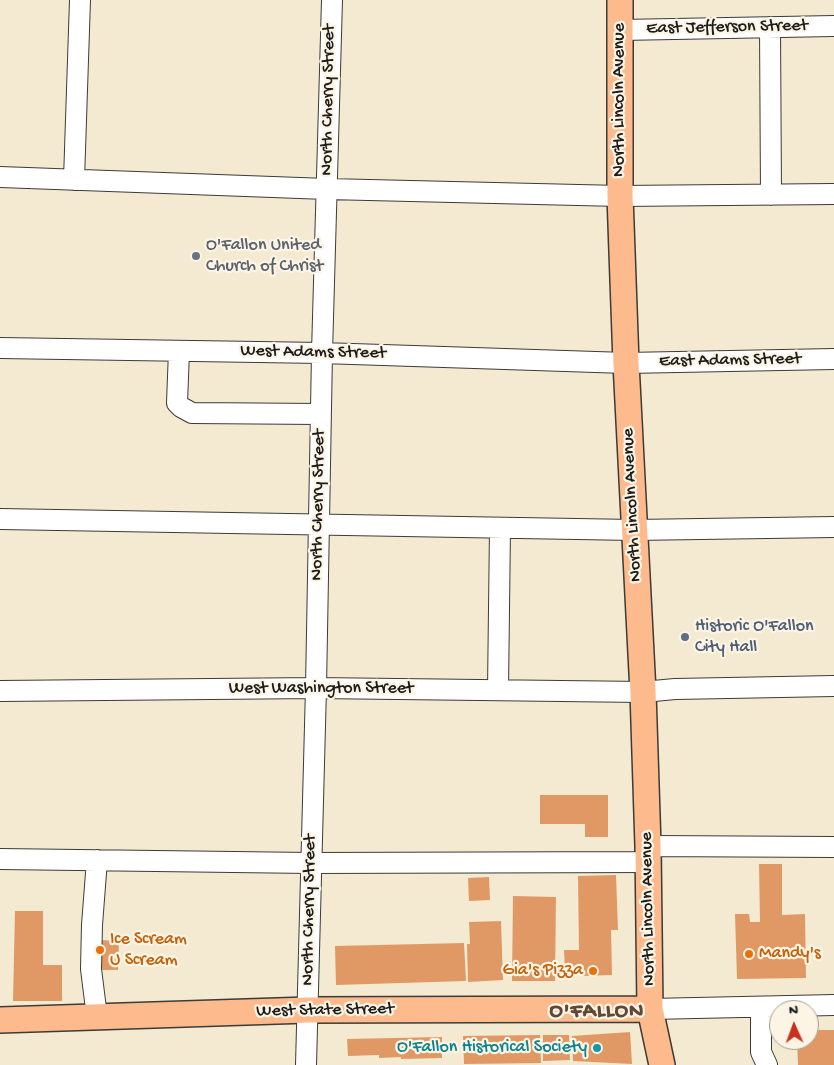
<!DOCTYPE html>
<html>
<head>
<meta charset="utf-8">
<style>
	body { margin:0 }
	#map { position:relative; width:834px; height:1065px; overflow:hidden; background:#f3ead1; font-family:"Gochi Hand",sans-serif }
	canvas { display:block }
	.north { position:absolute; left:769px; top:1000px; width:50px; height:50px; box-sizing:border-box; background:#fcf5e5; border:1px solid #a29e95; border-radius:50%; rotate:358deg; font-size:14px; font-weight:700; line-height:20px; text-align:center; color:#1c1c1c }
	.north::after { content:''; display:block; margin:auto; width:18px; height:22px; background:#c8321e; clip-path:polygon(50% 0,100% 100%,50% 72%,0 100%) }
</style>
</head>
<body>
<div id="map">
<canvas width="834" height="1065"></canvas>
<div class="north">N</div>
</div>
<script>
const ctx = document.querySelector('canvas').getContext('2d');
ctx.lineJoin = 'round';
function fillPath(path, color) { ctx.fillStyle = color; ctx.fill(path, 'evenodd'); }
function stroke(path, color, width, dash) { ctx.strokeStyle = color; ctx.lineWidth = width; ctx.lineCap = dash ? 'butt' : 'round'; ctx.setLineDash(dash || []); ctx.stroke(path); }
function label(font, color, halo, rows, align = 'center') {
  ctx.font = font + ' "Gochi Hand",sans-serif'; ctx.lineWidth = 4.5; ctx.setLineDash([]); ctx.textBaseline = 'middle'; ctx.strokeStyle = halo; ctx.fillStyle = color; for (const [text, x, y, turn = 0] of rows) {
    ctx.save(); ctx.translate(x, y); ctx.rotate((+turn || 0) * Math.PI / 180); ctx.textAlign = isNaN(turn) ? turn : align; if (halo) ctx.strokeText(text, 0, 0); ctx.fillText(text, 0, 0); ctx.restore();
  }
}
fillPath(new Path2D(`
	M540,795h68v42h-23v-13h-45z
	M759,864h23v51l23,-1 1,64 -69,1 -2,-65h14l1,8h10z
	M616,875l2,55h-7l1,45 -31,1v-5h-16l-1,-21h15l-1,-74z
	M489,877l1,23 -21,1 -1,-23z
	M513,896l43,1 -1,84h-43z
	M15,911h28v54h19v36h-49z
	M501,921l2,59 -35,2 -1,-38h3l-1,-22z
	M100,940l19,1 -1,29h-18z
	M464,943l2,38 -130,4 -1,-39z
	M809,1030h25v35h-36l-1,-25h12z
	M630,1032l2,32 -59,-3 -1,-25z
	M540,1035l1,28 -77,1 -1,-28z
	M543,1035h26l1,25 -27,1z
	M442,1037v21l-41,1v-2l-22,1v-3l-31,1 -1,-17z`), '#e09965');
const minor = new Path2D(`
	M770,27l1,168
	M621,30l213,-4
	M0,177l327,12 293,7 214,-2
	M74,180l6,-180
	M0,348l322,5 304,10 208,-4
	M179,351l-2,52 4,4 11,6 128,1
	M0,519l634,11 200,-3
	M498,690l2,-162
	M0,691l316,-3 327,4 32,-3 159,-3
	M648,846l186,1
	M0,859l311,4 337,-1
	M97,860l-5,65 -1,44 6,48
	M761,1007v45l6,13
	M650,1009l184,-4
	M306,1065l10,-377 6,-335 10,-353`);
const major = new Path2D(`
	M620,0v196l6,167 17,329 5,154 2,163 12,56
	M0,1020l308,-10 342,-1`);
stroke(minor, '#3c3b37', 22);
stroke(major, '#3c3b37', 28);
stroke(minor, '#fff', 20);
stroke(major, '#fcba8d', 25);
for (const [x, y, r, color] of [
	[196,256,5,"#6b7280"],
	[685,637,5,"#5c6f8a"],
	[100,950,5,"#e8710a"],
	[749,954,5,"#e8710a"],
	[593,971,5,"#e8710a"],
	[597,1048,5,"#0f9aa8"]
]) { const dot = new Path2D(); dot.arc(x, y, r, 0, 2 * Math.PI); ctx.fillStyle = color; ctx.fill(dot); stroke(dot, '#fcf5e5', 2); }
label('18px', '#1c1c1c', '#fcf5e5', [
	["East Jefferson Street",727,28,-1],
	["North Cherry Street",329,100,-89],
	["North Lincoln Avenue",620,100,-90],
	["West Adams Street",313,353,1],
	["East Adams Street",730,361,-1],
	["North Cherry Street",319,505,-89],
	["North Lincoln Avenue",633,505,-93],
	["West Washington Street",321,689],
	["North Lincoln Avenue",649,909,-91],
	["North Cherry Street",310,910,-89],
	["West State Street",325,1011,-1]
]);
label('18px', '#5b616d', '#fcf5e5', [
	["O'Fallon United",206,246],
	["Church of Christ",206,267]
], 'left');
label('18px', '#4e5e75', '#fcf5e5', [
	["Historic O'Fallon",695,627],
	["City Hall",695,648]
], 'left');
label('18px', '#c56008', '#fcf5e5', [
	["Ice Scream",110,940],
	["U Scream",110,961],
	["Mandy's",759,954],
	["Gia's Pizza",583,971,"right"]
], 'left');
label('18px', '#0d838f', '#fcf5e5', [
	["O'Fallon Historical Society",587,1048]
], 'right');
ctx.letterSpacing = '1px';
label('bold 22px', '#614836', '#fcf5e5', [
	["O'FALLON",597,1013]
]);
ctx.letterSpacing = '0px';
</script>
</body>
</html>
